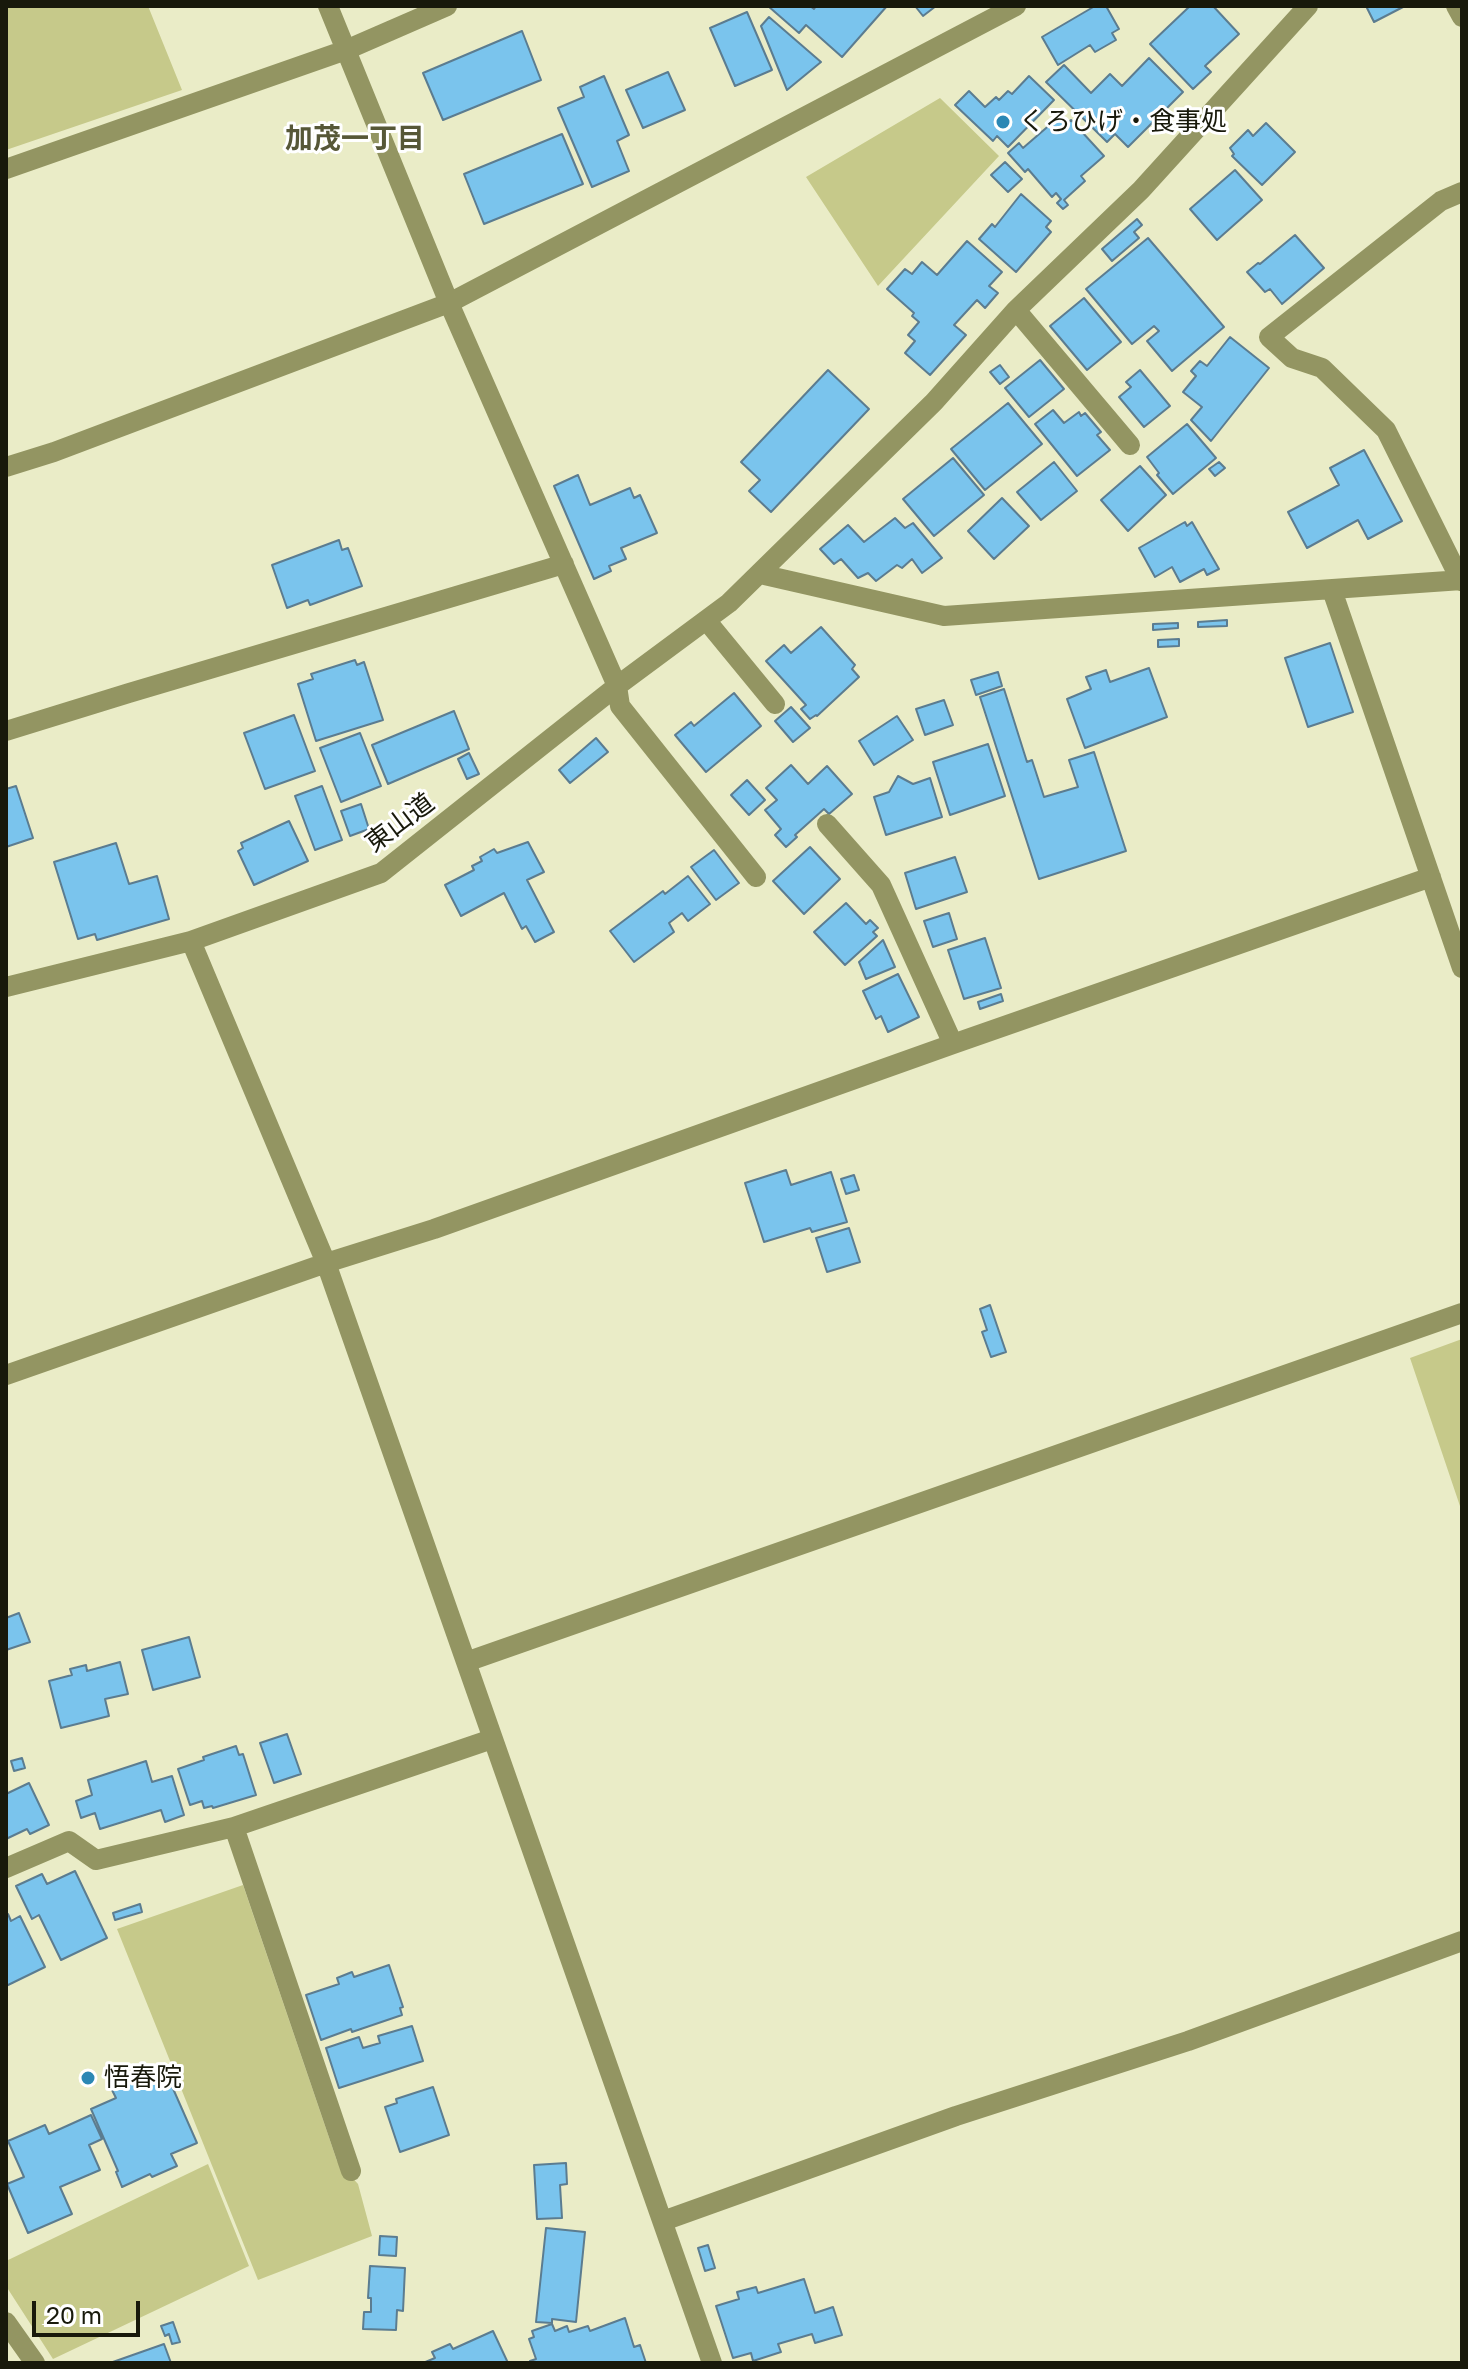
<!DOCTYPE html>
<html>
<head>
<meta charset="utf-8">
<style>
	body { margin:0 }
	#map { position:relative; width:1468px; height:2369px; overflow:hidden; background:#eaecc7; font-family:"Golos Text",sans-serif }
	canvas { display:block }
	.frame { position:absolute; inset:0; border:8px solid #18190b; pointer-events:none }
	.scale { position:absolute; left:32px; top:2301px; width:108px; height:36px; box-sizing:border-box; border:4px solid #18190b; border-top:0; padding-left:10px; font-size:24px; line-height:28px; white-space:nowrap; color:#18190b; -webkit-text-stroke:6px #fff; paint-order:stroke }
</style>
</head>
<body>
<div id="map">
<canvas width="1468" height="2369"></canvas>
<div class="frame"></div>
<div class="scale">20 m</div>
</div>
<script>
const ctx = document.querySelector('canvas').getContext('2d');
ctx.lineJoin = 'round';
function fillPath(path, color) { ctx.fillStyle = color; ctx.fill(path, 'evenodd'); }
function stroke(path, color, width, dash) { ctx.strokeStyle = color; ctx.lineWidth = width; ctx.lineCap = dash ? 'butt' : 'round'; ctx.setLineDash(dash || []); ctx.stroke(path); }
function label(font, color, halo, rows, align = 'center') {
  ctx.font = font + ' "Golos Text","Noto Sans JP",sans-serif'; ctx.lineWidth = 6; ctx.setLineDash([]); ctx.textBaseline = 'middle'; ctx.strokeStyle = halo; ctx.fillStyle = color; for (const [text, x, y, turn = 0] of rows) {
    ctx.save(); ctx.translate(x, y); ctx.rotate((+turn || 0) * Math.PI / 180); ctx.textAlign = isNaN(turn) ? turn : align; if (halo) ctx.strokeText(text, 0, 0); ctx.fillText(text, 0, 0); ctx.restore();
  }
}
fillPath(new Path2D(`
	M6,6h142l34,84 -176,60z
	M940,98l59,58 -121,130 -72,-109z
	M1462,1339v173l-52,-154z
	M243,1885l94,276 21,23 14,52 -114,44 -141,-351z
	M208,2164l41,102 -196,93 -47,-73v-25z`), '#c6c98a');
const building = new Path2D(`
	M768,6h42l4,3 2,-3h71l-45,51 -36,-32 -7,8z
	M915,6h21l-13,10z
	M1095,6h11l13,23 -7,4 4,7 -21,12 -5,-7 -32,20 -16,-28z
	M1190,6h23l26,28 -34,32 6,6 -18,17 -43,-45z
	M1366,6h39l-31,16z
	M747,12l25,58 -37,16 -25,-58z
	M769,17l52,45 -34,28 -26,-64z
	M522,31l19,49 -98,40 -20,-47z
	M1149,58l34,34 -55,55 -13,-13 -8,8 -61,-60 18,-17 27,28 19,-19 12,12z
	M668,72l17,38 -42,18 -17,-38z
	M604,76l25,59 -12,6 12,30 -37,16 -34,-79 26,-11 -4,-10z
	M1029,76l25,24 -46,47 -11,-11 -4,5 -38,-36 14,-14 16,16 11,-10 3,3 9,-9 4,3z
	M1060,116l6,8 5,-4 33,36 -23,20 4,5 -21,19 4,5 -5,4 -6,-6 4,-4 -5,-6 -4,4 -24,-28 -3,3 -17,-19 11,-10 4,5z
	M1266,123l29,29 -33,33 -30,-29 2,-2 -4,-6 18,-18 5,6z
	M562,134l21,50 -99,40 -20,-50z
	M1005,162l17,17 -14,13 -17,-17z
	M1235,170l27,30 -45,40 -27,-31z
	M1021,194l30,27 -5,6 5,5 -35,40 -37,-33 13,-15 3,3z
	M1137,219l5,6 -8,7 5,6 -27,23 -10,-12z
	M1295,235l29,33 -42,36 -12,-15 -5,3 -18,-20 11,-9 2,1z
	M1148,238l76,89 -52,44 -25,-30 12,-10 -5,-5 -22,18 -46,-55z
	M967,241l35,31 -13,14 9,7 -13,15 -8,-8 -23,25 12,10 -36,40 -25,-22 10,-12 -7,-6 11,-13 -7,-6 2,-3 -27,-24 18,-20 7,5 10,-12 15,13z
	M1084,298l37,44 -34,28 -37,-44z
	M1230,337l39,31 -58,73 -20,-21 11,-13 -19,-15 13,-16 -5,-5 9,-10 7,5z
	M1040,360l24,29 -35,28 -24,-29z
	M1000,365l9,12 -9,7 -10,-12z
	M828,370l41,39 -98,103 -22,-21 11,-11 -19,-18z
	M1140,370l30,36 -26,21 -25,-30 12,-10 -5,-5z
	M1008,403l34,41 -57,46 -34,-41z
	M1053,410l11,13 15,-11 2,4 4,-3 16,19 -4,3 13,15 -33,26 -42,-52z
	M1187,424l29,34 -43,36 -16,-19 2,-2 -12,-16z
	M1364,450l38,71 -34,18 -10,-19 -51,28 -19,-36 51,-27 -9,-17z
	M953,458l31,37 -50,41 -31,-37z
	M1054,462l23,29 -36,29 -24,-28z
	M1219,462l6,6 -10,8 -6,-7z
	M1140,466l26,29 -38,36 -27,-31z
	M578,475l12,30 40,-17 4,10 6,-3 17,38 -36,15 5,11 -17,7 2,5 -17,8 -40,-93z
	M1002,498l27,28 -35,33 -26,-28z
	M895,518l10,10 8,-5 29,35 -20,15 -10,-14 -10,9 -5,-3 -21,16 -8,-8 -10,5 -17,-19 -7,5 -14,-15 28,-24 16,17z
	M1185,522l2,4 5,-4 27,47 -12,6 -3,-6 -24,13 -8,-15 -17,10 -16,-29z
	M339,540l3,10 6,-2 14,38 -52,19 -2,-5 -21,8 -15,-43z
	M1227,620v6l-29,1v-5z
	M1178,623v5l-25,2v-6z
	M821,627l34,38 -3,4 7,8 -42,39 -1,-1 -6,4 -9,-10 5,-4 -40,-44 18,-16 7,8z
	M1179,639v7l-21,1v-7z
	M1330,643l23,69 -45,15 -23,-69z
	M355,660l2,5 7,-3 19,58 -67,21 -18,-57 15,-5 -2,-5z
	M1149,668l18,49 -82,31 -18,-49 24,-10 -5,-12 20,-7 4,12z
	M998,672l4,14 -26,9 -5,-15z
	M1004,689l23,73 5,-2 12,37 34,-10 -9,-27 25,-8 32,99 -87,28 -59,-182z
	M734,693l27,33 -55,46 -31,-37 16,-13 3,4z
	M944,700l9,25 -28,10 -9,-26z
	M791,707l19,21 -17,14 -18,-21z
	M454,711l15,38 -81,35 -16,-39z
	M294,715l21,56 -50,18 -21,-56z
	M897,716l16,24 -39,25 -15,-24z
	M360,733l21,53 -40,16 -21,-54z
	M596,738l12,14 -38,31 -11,-13z
	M988,744l17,52 -55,19 -17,-53z
	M469,753l10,21 -12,5 -9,-20z
	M791,765l17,19 19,-18 25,28 -23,20 -5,-5 -29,26 2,2 -11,10 -11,-12 6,-6 -16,-19 12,-10 -11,-12z
	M898,776l15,8 17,-6 12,39 -56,18 -12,-38 15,-5z
	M747,780l18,20 -16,15 -18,-20z
	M16,786l17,52 -27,9v-58z
	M322,786l20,54 -27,10 -20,-54z
	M361,804l8,25 -19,7 -9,-25z
	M289,821l19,40 -54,24 -16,-34 5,-3 -2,-5z
	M528,842l16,30 -17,8 27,52 -19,10 -9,-16 -4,3 -18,-36 -43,23 -16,-31 29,-15 -2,-4 10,-5 -2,-4 14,-8 3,4z
	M116,843l13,41 28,-8 12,43 -72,21 -2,-6 -17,5 -24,-77z
	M810,847l30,32 -36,35 -31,-33z
	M714,850l25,33 -23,17 -25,-33z
	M955,857l12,35 -51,17 -11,-36z
	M688,876l22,28 -22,17 -6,-8 -13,10 5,9 -40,30 -24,-31 53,-40 2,3z
	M846,903l20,21 4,-4 8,8 -5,4 4,4 -32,29 -31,-33z
	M949,913l8,26 -24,8 -9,-26z
	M985,938l16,50 -37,11 -16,-49z
	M883,940l12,27 -29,12 -7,-17z
	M898,974l21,43 -31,15 -7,-16 -5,3 -13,-28z
	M1001,994l2,7 -23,8 -2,-7z
	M786,1170l5,15 40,-13 16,50 -35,10 -2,-4 -46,14 -19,-59z
	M854,1175l5,15 -13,4 -5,-15z
	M849,1228l11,34 -33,10 -11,-34z
	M990,1305l16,47 -15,5 -9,-25 5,-2 -7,-21z
	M19,1613l11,29 -24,8v-32z
	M189,1637l11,40 -47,13 -11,-40z
	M120,1662l8,32 -23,5 4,17 -48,12 -12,-47 23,-6 -2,-6 16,-4 1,6z
	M287,1734l14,40 -27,9 -14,-40z
	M236,1746l3,9 4,-1 13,41 -43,13 -1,-2 -8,2 -2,-7 -12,4 -12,-36 26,-9 -1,-3z
	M22,1758l3,10 -11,3 -3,-10z
	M146,1761l6,21 20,-6 12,39 -19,7 -4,-12 -61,19 -5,-16 -14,5 -5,-17 16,-6 -4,-15z
	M29,1783l20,42 -19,9 -3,-5 -21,10v-45z
	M75,1871l32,67 -46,22 -22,-45 -7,4 -16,-33 26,-12 5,10z
	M140,1904l2,8 -27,8 -2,-7z
	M8,1914l3,7 9,-5 25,51 -39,19v-71z
	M389,1965l14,42 -3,1 2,7 -50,17 -1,-3 -30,11 -15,-45 33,-11 -2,-6 15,-6 2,5z
	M412,2026l11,35 -84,27 -13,-40 33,-11 4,11 17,-5 -2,-7z
	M142,2074l5,10 20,-9 30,68 -26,11 6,12 -25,11 -2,-3 -28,13 -6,-15 2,-1 -27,-62 25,-11 -5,-10z
	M433,2087l16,48 -49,17 -15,-45 12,-4 -1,-4z
	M91,2115l11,24 -13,6 11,25 -40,17 12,27 -44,19 -21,-49 17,-7 -16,-36 37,-16 4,9z
	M566,2163l1,21 -7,1 2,33 -25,1 -3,-54z
	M546,2228l39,4 -9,90 -24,-3v4l-16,-1z
	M380,2236l17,1 -1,19 -17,-1z
	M708,2245l7,23 -10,3 -7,-23z
	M370,2266l35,2 -2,43 -6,-1 -1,20 -33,-1 1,-17h7v-14h-3z
	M804,2279l11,34 18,-6 9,28 -27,8 -3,-9 -34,10 3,8 -28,9 -2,-8 -18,5 -17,-52 23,-7 -2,-7 19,-5 2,6z
	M625,2318l9,29 6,-2 6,18h-115l-1,-2 6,-2 -7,-20 5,-2 -2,-6 20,-7 3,7 12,-5 2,6 19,-6 2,5z
	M173,2322l7,20 -8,2 -3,-10 -4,2 -4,-10z
	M493,2331l15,32h-85l12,-5 -3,-6 18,-8 3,5z
	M164,2344l7,19h-61z`);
fillPath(building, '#7ac4ed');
stroke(building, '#5b7c90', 2);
stroke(new Path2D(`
	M328,6l121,297 168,383 3,20 136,171
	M1456,6l6,11
	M6,169l340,-119 101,-44
	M1016,310l114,135
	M6,467l48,-15 395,-149 567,-297
	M760,574l184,42 518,-36
	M1461,581l-75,-151 -64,-62 -30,-10 -23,-21 172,-136 21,-9
	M1332,590l130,378
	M706,620l69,84
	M6,731l123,-38 435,-129
	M827,824l54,61 72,159
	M191,941l135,322 386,1100
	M6,987l185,-46 190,-68 236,-187 112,-83 205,-201 82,-92 125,-120 167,-184
	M6,1375l320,-112 108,-34 519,-185 478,-167
	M466,1662l996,-349
	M234,1827l117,344
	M6,1868l63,-27 27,19 138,-33 258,-88
	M663,2221l293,-105 232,-75 274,-100
	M6,2322l29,41`), '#939562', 20);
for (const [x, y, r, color] of [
	[1003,122,8,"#2b87b4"],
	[88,2078,8,"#2b87b4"]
]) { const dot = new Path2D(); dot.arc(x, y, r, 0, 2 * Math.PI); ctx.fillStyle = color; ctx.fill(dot); stroke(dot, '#fff', 3); }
label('26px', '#18190b', '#fff', [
	["くろひげ・食事処",1019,122],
	["悟春院",104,2078]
], 'left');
label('26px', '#18190b', '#fff', [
	["東山道",400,823,-37]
]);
label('bold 28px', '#565737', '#fff', [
	["加茂一丁目",355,139]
]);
</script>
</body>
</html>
